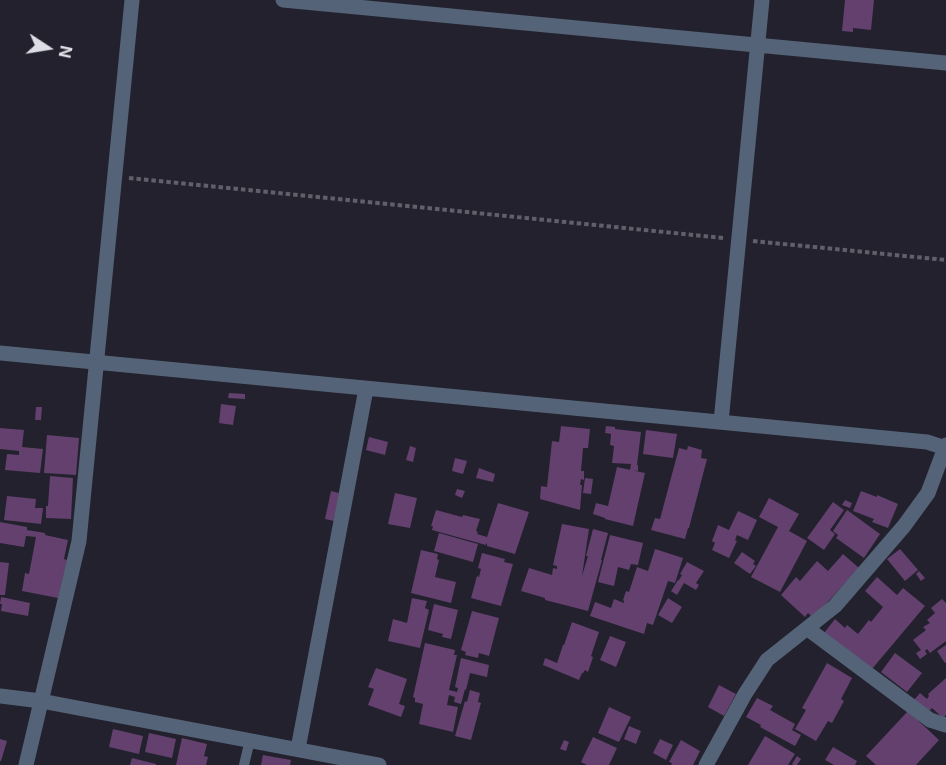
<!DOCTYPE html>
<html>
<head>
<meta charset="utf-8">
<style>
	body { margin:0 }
	#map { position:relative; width:946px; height:765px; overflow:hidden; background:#22212d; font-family:Inter,sans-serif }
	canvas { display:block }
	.north { position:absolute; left:18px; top:18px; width:60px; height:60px; -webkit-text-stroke:4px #22212d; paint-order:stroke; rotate:102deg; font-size:16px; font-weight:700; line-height:24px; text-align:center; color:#dedee6 }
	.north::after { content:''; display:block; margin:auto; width:21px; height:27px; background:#dedee6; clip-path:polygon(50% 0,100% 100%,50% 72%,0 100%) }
</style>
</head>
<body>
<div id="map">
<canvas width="946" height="765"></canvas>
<div class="north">N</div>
</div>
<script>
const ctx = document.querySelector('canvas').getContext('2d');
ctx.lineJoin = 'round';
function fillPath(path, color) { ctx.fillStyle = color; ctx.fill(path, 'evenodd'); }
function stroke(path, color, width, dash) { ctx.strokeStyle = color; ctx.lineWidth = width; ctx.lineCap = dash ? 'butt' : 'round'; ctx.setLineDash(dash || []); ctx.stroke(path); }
fillPath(new Path2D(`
	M845,0h29l-3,30 -18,-2v4l-11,-1z
	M229,393l16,1v5l-17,-1z
	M221,404l15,2 -3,19 -14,-2z
	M36,407h6l-1,13h-6z
	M561,426l29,3 -2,19h-5l-2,23h3v9l-3,-1 -1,6h2l-2,25 -40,-11 1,-13 6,1 5,-46 7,1z
	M606,426l9,1v2l26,3 -4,33h1v6l-8,-1 1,-6 -19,-1 2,-17 -4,-1 1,-11 -6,-1z
	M0,428l24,2 -2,17 21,2 -3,24 -35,-3 2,-16 12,1v-4l-19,-2z
	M646,430l31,4 -4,24 -30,-4z
	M47,435l32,3 -3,37 -32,-2z
	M369,437l19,5 -3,13 -19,-5z
	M410,446l6,2 -3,14 -7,-2z
	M688,446l14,4 -1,8 6,1 -18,69h-1l-3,11 -34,-9 4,-12 5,1 19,-71 8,2z
	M455,458l12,3 -4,13 -11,-3z
	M617,467l28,6 -12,53 -28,-7v-1l-12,-4 3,-11 12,3z
	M479,468l16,6 -2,8 -17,-4z
	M50,476l23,2 -2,41 -25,-1v-12h2z
	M585,478l8,1 -2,15 -8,-1z
	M457,489l8,2 -3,7 -7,-3z
	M331,491l8,2 -5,28 -9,-2z
	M861,491l16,6v-2l21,9 -10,24 -16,-6 2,-3 -21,-8z
	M395,493l22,5 -7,30 -22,-4z
	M7,496l29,3 -1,9h8l-2,16 -37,-4z
	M769,498l30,16 -10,17 18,10 -27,51 -29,-15 27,-50 -19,-10z
	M845,500l7,3 -2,5 -8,-3z
	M833,502l11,8 -14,20 5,4 -11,16 -17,-12z
	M498,503l31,9 -14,42 -28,-8v-2l-1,-1v2l-54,-15 1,-4h-2l5,-16 26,7 1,-2 17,4 -4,12 2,1 -1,2 10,3z
	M847,510l33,24 -16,24 -28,-20 2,-3 -5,-4z
	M738,511l19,9 -9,20 -11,-5 -2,5 2,1 -8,17 -17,-8 3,-7 -3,-2 6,-16 11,5z
	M0,522l27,5v3l18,3v2l23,5 -4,19 3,1 -9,38 -36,-7 3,-18 4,1 7,-37 -10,-1 -2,11 -24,-4z
	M562,524l27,5 -7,47 6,-20h-2l7,-27 15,4 -7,27h1l-14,51 -43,-11v-2l-24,-7 8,-23 23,7 1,-7 4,1v-3l-4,-1z
	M439,533l39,11 -5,18 -39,-11z
	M610,535l33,8 -5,22 -7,-1 -2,6 -11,-3 -4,19 -16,-4z
	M655,549l28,9 -8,25 -7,-2 -15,44 -6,-2 -3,11 -54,-18 5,-14 16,6 3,-9 10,4v-2l-1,-1 3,-9 3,1 8,-25 11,4z
	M900,549l18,21 -13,11 -18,-22z
	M421,550l17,4 -1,5 2,1 -4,17 21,5 -5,21 -40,-10z
	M742,552l13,9 -2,3 3,2 -6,8 -16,-11z
	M482,553l23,6 -1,3 9,2 -12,42 -30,-8 6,-22 2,1 2,-8 -3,-1z
	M843,554l16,14 -46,50 -5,-5 -3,4 -24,-22 15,-18 4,4 17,-20 11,10z
	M0,562l9,1 -4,32h-5z
	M687,562l17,9 -8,12 3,2 -3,5 -12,-7 -7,12 -6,-4 7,-11h1l3,-5 -2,-1z
	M919,571l6,7 -4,3 -5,-7z
	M877,577l20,18 6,-7 22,18 -53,63 -48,-36 11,-14 10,9 2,-3 11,9 11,-14 2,2 12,-15 -18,-16z
	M1,597l29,6 -2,13 -27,-5 1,-7h-2z
	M412,598l15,3 -2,7 4,2 -9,38 -32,-7 5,-22 14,4z
	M668,598l14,9 -10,16 -14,-8z
	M942,599l4,4v38l-16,12 -3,-4 -2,2 2,3 -7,5 -4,-6 5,-3 -8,-10 13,-10 -3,-3 7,-4 -3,-3 8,-7 -4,-5z
	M434,604l24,6 -7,29 -9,-2 1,-3 -15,-4z
	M472,611l27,7 -10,38 -10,-3 -1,5 -13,-3 1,-3 -5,-2z
	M572,622l27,10 -8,24 2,1 -5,15 -3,-2 -2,3h-1l-3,7 -36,-15 2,-7 12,5 6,-18h1z
	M610,636l16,6 -10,25 -16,-7z
	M425,643l30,7 -1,5h3l-8,35 8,2 1,-4 -3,-1 6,-29 28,7 -2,12 -17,-4 -4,17 -1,-1 -4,15 -7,-2 1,-5 -6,-2 -2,10 11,2 -5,25 -34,-8 4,-20 -8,-2v-4l-2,-1z
	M946,645v17l-1,1 -8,-12z
	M895,653l27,20 -15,19 -26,-20z
	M827,663l25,15 -11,21 3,2 -12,22 -4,-2 -12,20 -21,-12 11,-19 -4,-2z
	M376,668l31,11 -8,25 6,2 -4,11 -33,-12 6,-16 -6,-2z
	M946,678v37l-3,3 -11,-10 -3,3 -15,-11 6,-7 7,6 2,-3 -1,-2z
	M719,685l17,9 -12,22 -16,-9z
	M470,690l10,3 -2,9 3,1 -10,37 -16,-4 10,-35 2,1z
	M757,698l16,8 -3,4 25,14 -3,6 9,5 -6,11 -35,-19 1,-2 -15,-8z
	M609,707l22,10 -12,25 -21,-9z
	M908,711l31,29 -23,25h-40l-10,-9z
	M629,726l12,5 -5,13 -12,-5z
	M113,729l30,7 -4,18 -30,-7z
	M149,733l27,6 -4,19 -27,-6z
	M765,736l30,18 -7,11h-40z
	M593,737l24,11 -8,17h-22l-6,-3z
	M182,738l25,6 -3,12 4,1 -2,8h-30z
	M0,739l7,2 -6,20h-1z
	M660,739l13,6 -7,15 -13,-7z
	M564,740l5,2 -3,9 -6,-2z
	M681,740l19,11 -7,14h-22l1,-2 -3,-1z
	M833,747l24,14 -2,4h-21l-9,-5z
	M263,755l28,5 -1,5h-29z
	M797,756l4,3 -4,6h-4l-1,-1z
	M132,758l24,6v1h-26z`), '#63406e');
stroke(new Path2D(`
	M129,178l595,60
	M753,241l193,19`), '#605f6a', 4, [4.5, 3]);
stroke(new Path2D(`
	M244,765l6,-25`), '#546378', 10);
stroke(new Path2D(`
	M283,0l663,63
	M0,353l927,89 19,6
	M721,422l41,-422
	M808,629l122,91 16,5
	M0,696l41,5 338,64
	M298,749l68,-360
	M26,765l53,-224 53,-541
	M706,765l39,-71 22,-34 68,-54 69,-80 24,-33 18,-48`), '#546378', 15);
</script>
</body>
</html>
